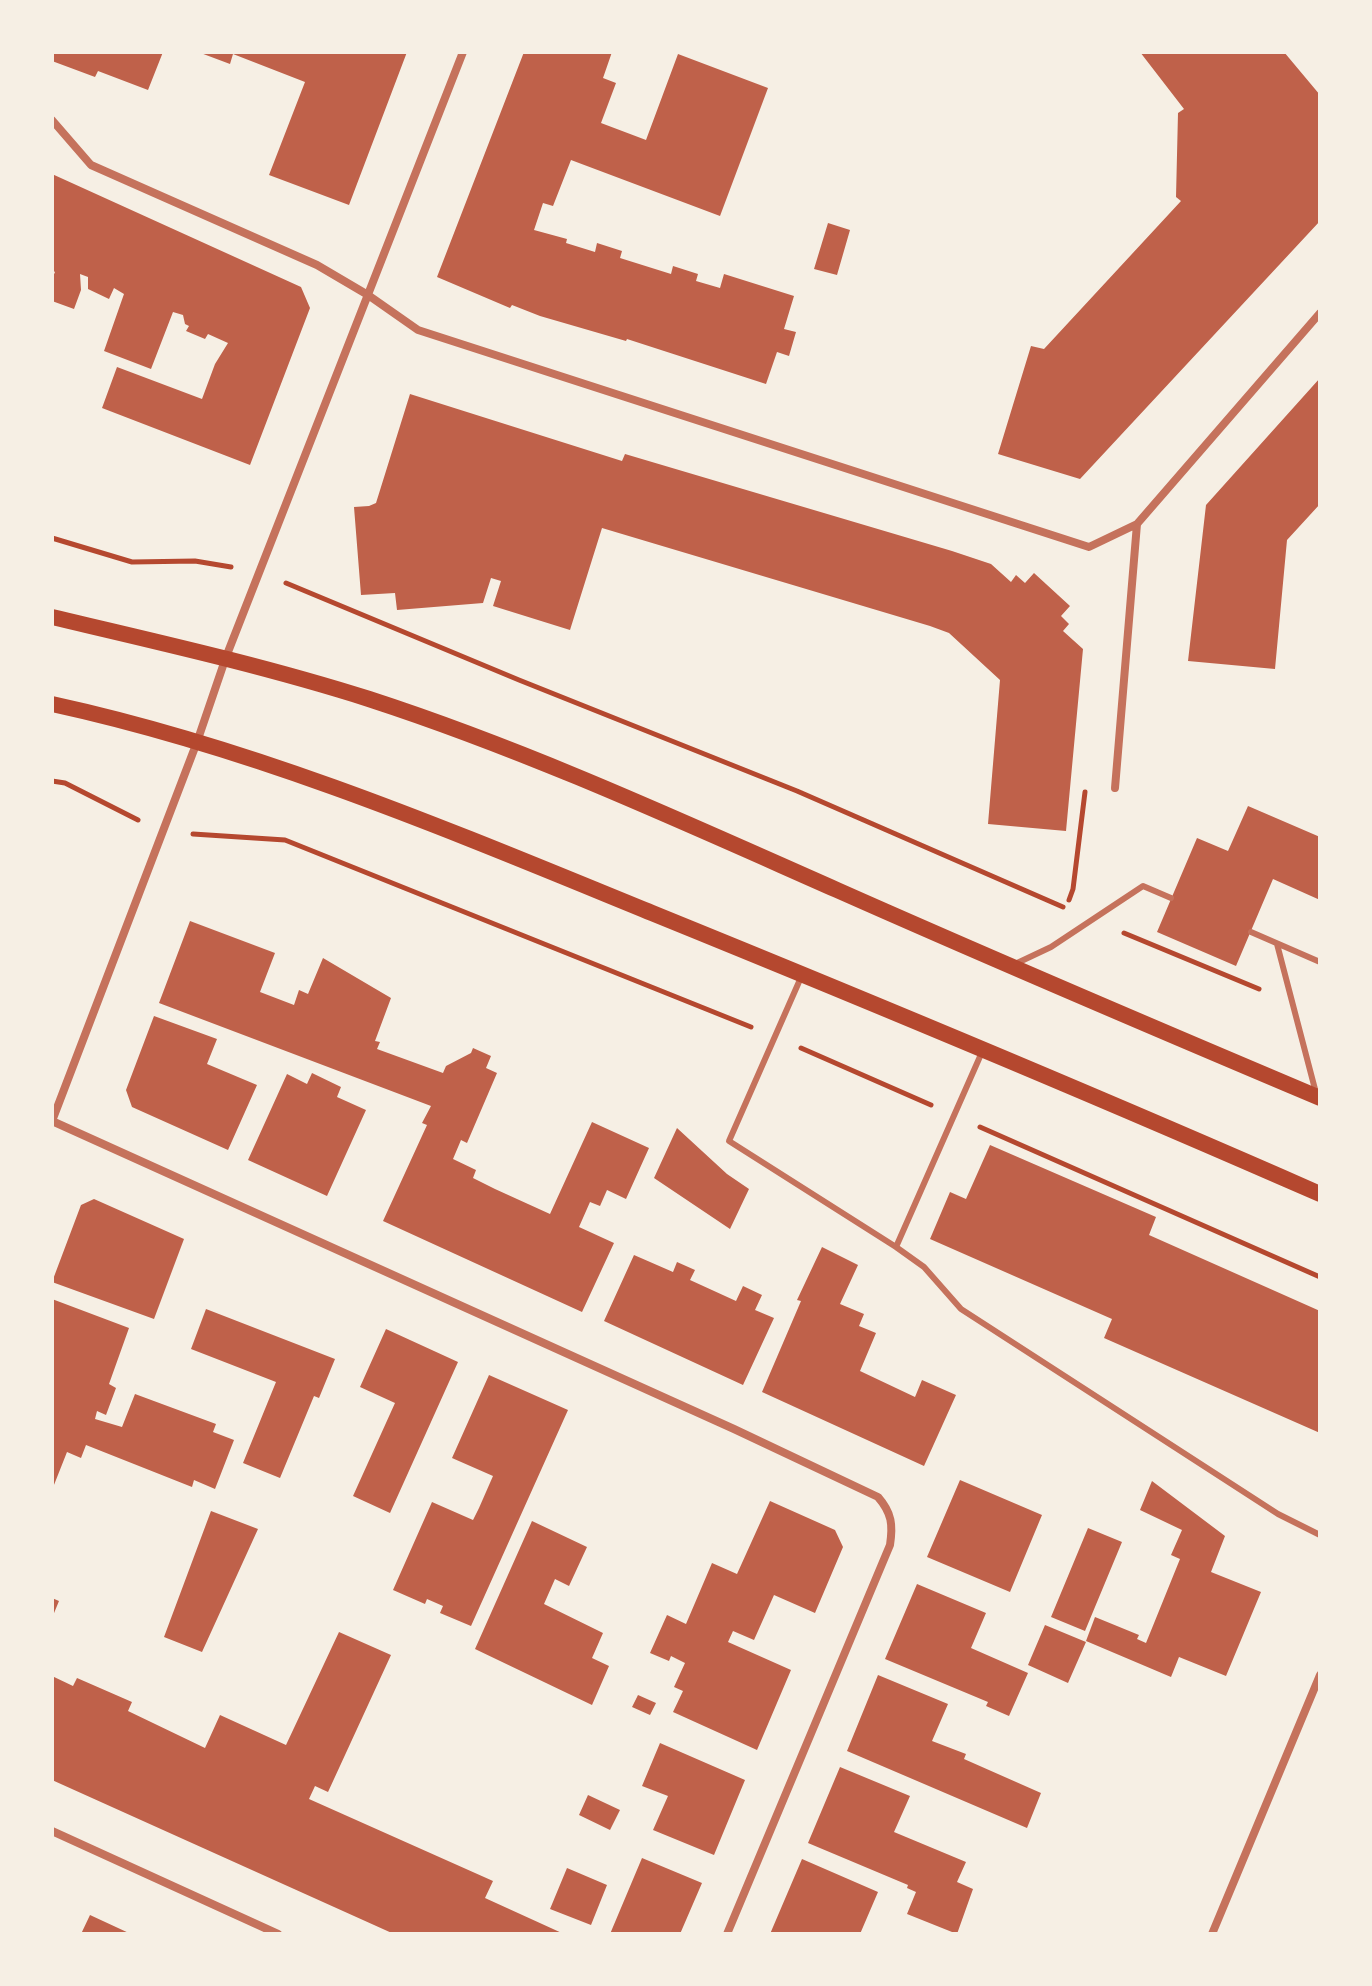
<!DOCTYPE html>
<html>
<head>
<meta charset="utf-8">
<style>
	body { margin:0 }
	#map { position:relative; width:1372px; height:1986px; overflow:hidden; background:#f6efe4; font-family:"IBM Plex Sans",sans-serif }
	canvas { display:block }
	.frame { position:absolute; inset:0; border:54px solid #f6efe4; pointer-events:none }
</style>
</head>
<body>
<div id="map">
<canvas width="1372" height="1986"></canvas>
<div class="frame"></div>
</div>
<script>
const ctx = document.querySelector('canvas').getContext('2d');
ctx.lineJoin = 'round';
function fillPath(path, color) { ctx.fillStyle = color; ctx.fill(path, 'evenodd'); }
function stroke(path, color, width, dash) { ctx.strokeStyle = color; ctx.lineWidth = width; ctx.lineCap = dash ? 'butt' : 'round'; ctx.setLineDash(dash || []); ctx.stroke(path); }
fillPath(new Path2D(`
	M52,52h111l-15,38 -50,-19 -3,6 -43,-16z
	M198,52h209l-58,153 -80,-30 36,-93 -72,-28 -3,10z
	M524,52h88l-9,26 13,5 -15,40 45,17 32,-86 90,34 -48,128 -149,-56 -18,46 -10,-3 -9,27 33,9 -1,4 29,9 2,-9 25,8 -2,7 51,16 2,-8 25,8 -2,7 24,7 4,-14 70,22 -10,33 12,3 -7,24 -12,-4 -11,32 -139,-45 -1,2 -86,-25 -28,-11 -2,3 -73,-31z
	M1140,52h144l36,43v126l-240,258 -82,-25 33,-108 13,3 137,-148 -5,-4 2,-84 6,-4z
	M52,174l249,113 9,21 -60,157 -148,-57 15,-41 85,32 13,-35 13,-21 -20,-9 -3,5 -19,-8 3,-5 -4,-2 -2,-9 -10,-3 -22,57 -47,-18 20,-57 -10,-6 -5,11 -21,-10v-12l-8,-3 1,16 -7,19 -22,-8v-22l3,-7 -3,-2z
	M828,223l22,7 -13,45 -23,-6z
	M1320,378v126l-33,36 -12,129 -87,-8 18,-156z
	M410,394l212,67 3,-7 327,97 39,13 20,18 5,-7 9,8 9,-10 36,33 -9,10 8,8 -6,7 20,18 -17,182 -78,-7 12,-144 -51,-47 -19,-7 -328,-98 -32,102 -77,-24 8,-25 -10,-3 -8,25 -86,7 -2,-17 -34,2 -7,-88 15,-1 7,-3z
	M1248,806l72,31v63l-47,-21 -37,87 -79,-34 40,-94 31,13z
	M190,921l85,32 -15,39 34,13 5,-15 9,4 15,-36 68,40 -16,43 5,1 -3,7 66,24 3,-7 25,-13 2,-5 18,8 -5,12 11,5 -30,70 -6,-3 -8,19 23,11 -3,8 22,11 55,25 42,-92 57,26 -23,51 -19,-9 -7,16 -10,-4 -11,25 35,16 -32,69 -199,-91 44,-96 -5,-2 9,-17 -272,-103z
	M154,1016l63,23 -10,25 50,21 -29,65 -96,-43 -6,-17z
	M312,1073l29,14 -4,10 29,13 -39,86 -79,-36 39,-86 20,10z
	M677,1128l50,46 22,15 -19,40 -76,-51z
	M990,1145l166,72 -7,18 171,76v122l-216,-95 8,-19 -182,-80 20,-47 16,7z
	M94,1199l90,40 -30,80 -102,-37 29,-77z
	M822,1247l36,18 -18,39 24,10 -5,12 17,7 -16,38 55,26 7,-17 34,15 -32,71 -162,-74 39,-91 -4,-1z
	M634,1255l39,17 4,-10 18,8 -5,10 46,21 7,-15 19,9 -7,15 19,8 -31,67 -139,-64z
	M52,1299l77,29 -20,56 7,4 -10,27 -9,-4 -2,8 27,8 13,-33 81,30 -3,8 21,8 -19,49 -21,-9 -2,7 -106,-42 -5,13 -14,-6 -15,38z
	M206,1309l129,50 -16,39 -5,-2 -34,82 -37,-15 33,-81 -85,-33z
	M386,1329l72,33 -68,151 -37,-17 42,-93 -35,-16z
	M489,1375l79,35 -97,216 -31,-13 3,-7 -16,-7 -2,5 -32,-14 39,-88 41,18 6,-12 14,-32 -41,-18z
	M960,1480l82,35 -32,77 -83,-35z
	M1152,1481l73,55 -14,36 50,20 -35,84 -47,-19 -8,20 -85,-36 9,-24 44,18 -2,4 9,4 34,-84 -9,-4 11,-25 -42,-20z
	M770,1501l65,29 8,17 -28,66 -41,-18 -20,45 -21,-9 -5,11 63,28 -34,80 -84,-38 10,-21 -9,-4 11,-24 -14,-7 -2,5 -19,-8 17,-38 19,9 26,-61 25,11z
	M211,1511l47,18 -56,123 -38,-15z
	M532,1521l55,26 -18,39 -14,-7 -11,25 59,29 -11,25 17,8 -17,39 -117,-56z
	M1088,1528l34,14 -37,89 -34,-14z
	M917,1584l69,29 -15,35 57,25 -19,43 -23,-10 2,-4 -103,-43z
	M52,1598l7,3 -7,17z
	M1045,1625l41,17 -18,41 -40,-18z
	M339,1632l52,23 -63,137 -13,-6 -6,13 184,82 -8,17 79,36h-170l-342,-154v-104l21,10 4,-8 55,24 -4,9 77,37 15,-33 66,30z
	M878,1675l70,29 -16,37 34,13 -2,5 77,34 -14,35 -180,-77z
	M638,1695l18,8 -6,12 -18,-8z
	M660,1743l85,37 -31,75 -61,-25 15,-34 -26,-10z
	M840,1767l70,29 -16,36 72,30 -9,20 16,7 -16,45 -50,-20 9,-22 -9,-4 1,-3 -100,-42z
	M588,1795l32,15 -10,20 -31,-15z
	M642,1858l60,25 -22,51h-70z
	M802,1859l76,33 -18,42h-90z
	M567,1868l40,17 -16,40 -41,-16z
	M90,1915l41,19h-50z`), '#bf614a');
stroke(new Path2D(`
	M52,538l80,24 63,-1 36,6
	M286,583l233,97 278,111 266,116
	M52,781l13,2 73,37
	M193,834l92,6 466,187
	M1069,900l4,-11 12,-97
	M1124,933l135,56
	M801,1048l130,57
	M980,1127l340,150`), '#b5482f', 5);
stroke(new Path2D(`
	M1251,932l69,30
	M1277,944l39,149
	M1015,964l36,-17 92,-61 28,12
	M802,975l-73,166 167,106
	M982,1052l-86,195 28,20 37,42 317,205 42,21`), '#c5725c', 6);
stroke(new Path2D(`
	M52,120l39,45 226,100 51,30 50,35 671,217 48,-23
	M1115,788l22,-264 183,-211
	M52,1121l682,308 144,68c14,16 15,28 12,48l-163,389
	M52,1121l145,-379 29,-85 237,-605
	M52,1831l226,103
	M1212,1934l108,-259`), '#c5725c', 8);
stroke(new Path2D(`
	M52,617c106,25 213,49 317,82 160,52 314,123 468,191 160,71 322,140 483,208
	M52,704c207,45 404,129 600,209 224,91 447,184 668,281`), '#b5482f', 16);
</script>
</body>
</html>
